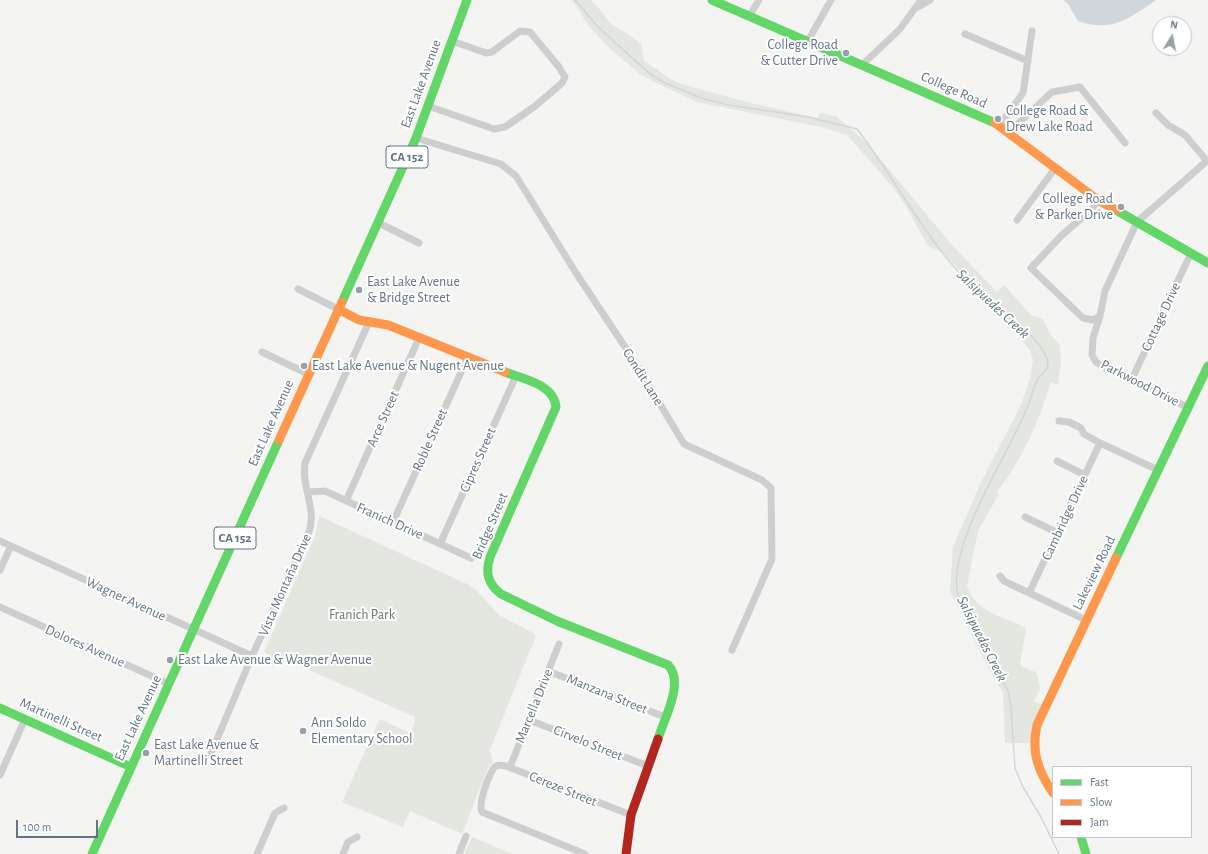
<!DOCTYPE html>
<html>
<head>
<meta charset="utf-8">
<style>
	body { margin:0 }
	#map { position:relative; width:1208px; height:854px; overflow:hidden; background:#f4f4f2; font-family:"Alegreya Sans",sans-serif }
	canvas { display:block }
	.legend { position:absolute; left:1052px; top:766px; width:140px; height:72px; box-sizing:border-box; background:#fff; border:1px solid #c0c7ce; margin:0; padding:5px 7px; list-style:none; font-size:12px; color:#627385 }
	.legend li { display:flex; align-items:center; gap:8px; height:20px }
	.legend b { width:20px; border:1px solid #c0c7ce }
	.north { position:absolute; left:1152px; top:16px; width:40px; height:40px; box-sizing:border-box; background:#fff; border:1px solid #c0c7ce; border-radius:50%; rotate:10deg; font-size:11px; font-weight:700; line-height:16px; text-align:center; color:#627385 }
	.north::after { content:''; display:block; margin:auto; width:14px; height:18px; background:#95a0ab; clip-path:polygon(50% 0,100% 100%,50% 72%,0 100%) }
	.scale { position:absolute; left:16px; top:820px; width:82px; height:18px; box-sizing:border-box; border:2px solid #627385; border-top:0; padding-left:5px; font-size:12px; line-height:14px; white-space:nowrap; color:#627385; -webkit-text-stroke:3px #fff; paint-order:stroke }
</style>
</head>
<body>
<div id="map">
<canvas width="1208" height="854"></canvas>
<ul class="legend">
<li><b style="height:5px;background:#63d668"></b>Fast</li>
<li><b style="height:5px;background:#ff974d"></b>Slow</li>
<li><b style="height:5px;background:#b3261e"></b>Jam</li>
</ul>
<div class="north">N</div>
<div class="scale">100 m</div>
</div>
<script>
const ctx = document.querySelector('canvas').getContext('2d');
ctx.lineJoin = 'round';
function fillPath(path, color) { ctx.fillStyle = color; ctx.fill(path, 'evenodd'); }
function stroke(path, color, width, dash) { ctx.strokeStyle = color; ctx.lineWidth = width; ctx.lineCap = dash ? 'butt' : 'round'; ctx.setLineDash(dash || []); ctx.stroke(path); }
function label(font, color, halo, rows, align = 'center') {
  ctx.font = font + ' "Alegreya Sans",sans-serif'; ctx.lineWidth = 4; ctx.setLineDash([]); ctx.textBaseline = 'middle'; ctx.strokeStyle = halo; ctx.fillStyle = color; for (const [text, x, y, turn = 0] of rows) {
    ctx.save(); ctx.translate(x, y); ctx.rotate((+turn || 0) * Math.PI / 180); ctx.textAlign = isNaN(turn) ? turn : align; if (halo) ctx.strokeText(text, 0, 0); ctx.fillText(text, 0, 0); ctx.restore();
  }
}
fillPath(new Path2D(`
	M572,0h20l19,24 17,10 13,10 3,17 30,20 14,5 59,16 70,16 3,-5 16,3 31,27 86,103 44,46 7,-7 27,30 12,4 7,15 10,11 1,18 -3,22 -7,-3c-12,39 -29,78 -54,110l2,2 -21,37 -11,54c5,25 39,33 59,43l-6,37 17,8 3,16 -6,12 8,4 -11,38h-26l-2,-50 -17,-29 -36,-73 3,-44 27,-63 42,-81 8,-25 3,-18 -3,-10 -47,-56 -20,-19 -19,-22 -16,-7 -21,-38 -15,-22 -45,-51 -26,-8 -124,-25 -34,-16 -22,-11 -35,-30 -17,-19z
	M319,516l148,68 8,5 24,26 36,19v4l-45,112 3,12 -6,8 -25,64 -52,-23 -7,16 -61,-25 38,-83 30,14 5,-10v-6l-137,-61 -5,1 -9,-5 51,-116z
	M472,837l41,17h-49z`), '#e3e7e0');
fillPath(new Path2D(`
	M1063,0h93c-26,18 -45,33 -78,21l-10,-17z`), '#d0d7da');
stroke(new Path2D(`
	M575,0l23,27 52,47 13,8 38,16 28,7 79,12 49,12c41,53 70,115 119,161 18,18 68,47 72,73 1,7 -7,11 -10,16 -4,7 -6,15 -8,22 -18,50 -88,148 -71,199 3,8 9,16 13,24 11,22 24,45 36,67l3,16 4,61 8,19 18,30 18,37`), '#d0d7da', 1.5);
stroke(new Path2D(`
	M918,7l12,-7
	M750,15l9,-15
	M965,34l63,27
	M808,41l23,-41
	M862,65l38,-36 21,-29
	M428,106l66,23 11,-2 29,-20 28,-24 3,-6 -6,-10 -29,-35 -10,-1 -28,21 -6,1 -34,-12
	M1156,113l12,12 17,10 22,26
	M1000,125l23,-32 9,-62
	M1009,132l43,-40 28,-5 45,56
	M416,138l85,26 15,12 60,97 55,83 53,88 78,36 9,8 1,71 -40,91
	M1098,200l-5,8 -32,28 -30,32 52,50 10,2 7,-4
	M1017,220l39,-53
	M377,222l42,21
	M298,289l40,20
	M262,352l46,22
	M1131,381l60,-128
	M1189,408l-86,-41 -7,-5 -4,-7 1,-17 7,-22 5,-25 32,-69 71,-62
	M1059,421l10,1 12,6 3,6 16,9 58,27
	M1057,461l28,14
	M308,492l17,-1 146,67
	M346,501l73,-163
	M1025,517l33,16
	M393,522l75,-165
	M0,541l252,115
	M440,544l76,-168
	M0,570l11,-24
	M1000,576l4,5 82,39
	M1029,593l71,-150
	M0,607l169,77
	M548,671l117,46
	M529,720l119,46
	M210,756l42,-100 57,-124c8,-24 -8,-45 -4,-69l64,-141
	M510,767l49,-123
	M0,775l25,-56
	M257,854l18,-41 9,-5
	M343,854l5,-12 9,-5
	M459,854l7,-18
	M585,854l-103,-42c-4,-8 6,-36 12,-44 3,-4 8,-3 12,-2l125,49`), '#cdcfcf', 7);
stroke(new Path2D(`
	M712,0l283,123
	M1116,210l92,53
	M342,302l74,-164 51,-138
	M505,372c18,7 49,12 51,35l-66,150c-5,16 -2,27 11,37l56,27 111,44c17,17 -4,54 -10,74
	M1116,558l92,-192
	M0,708l131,59
	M1081,837l5,17
	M92,854l187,-414`), '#63d668', 9);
stroke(new Path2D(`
	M995,123l103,77 18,10
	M338,309l21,11 29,5 117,47
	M279,440l63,-138
	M1053,793c-15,-22 -22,-41 -16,-68l79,-167`), '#ff974d', 9);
stroke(new Path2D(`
	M626,854l5,-39 27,-76`), '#b3261e', 9);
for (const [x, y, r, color] of [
	[846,53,4,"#95a0ab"],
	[998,119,4,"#95a0ab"],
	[1121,207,4,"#95a0ab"],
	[359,290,4,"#95a0ab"],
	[304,366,4,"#95a0ab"],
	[170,660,4,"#95a0ab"],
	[303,731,4,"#95a0ab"],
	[146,753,4,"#95a0ab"]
]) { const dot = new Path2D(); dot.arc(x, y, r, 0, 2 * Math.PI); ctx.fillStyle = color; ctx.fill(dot); stroke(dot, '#fff', 1.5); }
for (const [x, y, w] of [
	[407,157,42],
	[235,538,42]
]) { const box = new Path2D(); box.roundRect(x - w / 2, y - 11, w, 22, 3); ctx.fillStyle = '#fff'; ctx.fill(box); stroke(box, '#627385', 1); }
label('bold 13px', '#627385', null, [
	["CA 152",407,157],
	["CA 152",235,538]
]);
label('14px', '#627385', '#fff', [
	["College Road",838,45,"right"],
	["& Cutter Drive",838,61,"right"],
	["College Road &",1006,111],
	["Drew Lake Road",1006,127],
	["College Road",1113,199,"right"],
	["& Parker Drive",1113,215,"right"],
	["East Lake Avenue",367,282],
	["& Bridge Street",367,298],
	["East Lake Avenue & Nugent Avenue",312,366],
	["East Lake Avenue & Wagner Avenue",178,660],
	["Ann Soldo",311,723],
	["Elementary School",311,739],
	["East Lake Avenue &",154,745],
	["Martinelli Street",154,761]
], 'left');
label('14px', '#627385', '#fff', [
	["East Lake Avenue",421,84,-70],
	["College Road",954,90,24],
	["Cottage Drive",1161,317,-65],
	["Condit Lane",643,377,58],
	["Parkwood Drive",1140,383,27],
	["Arce Street",383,419,-66],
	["East Lake Avenue",271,423,-66],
	["Roble Street",430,440,-66],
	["Cipres Street",478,460,-66],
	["Cambridge Drive",1065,518,-65],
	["Franich Drive",390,521,24],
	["Bridge Street",490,526,-67],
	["Lakeview Road",1094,573,-64],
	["Vista Montaña Drive",285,585,-66],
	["Wagner Avenue",126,599,25],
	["Dolores Avenue",85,646,24],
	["Manzana Street",607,694,22],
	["Marcella Drive",534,706,-68],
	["East Lake Avenue",138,718,-65],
	["Martinelli Street",61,720,24],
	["Cirvelo Street",588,743,22],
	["Cereze Street",563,789,22]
]);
label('14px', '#647b61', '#fff', [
	["Franich Park",362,615]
]);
label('italic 15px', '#5d7582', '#fff', [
	["Salsipuedes Creek",993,304,43],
	["Salsipuedes Creek",982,639,63]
]);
</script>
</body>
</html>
